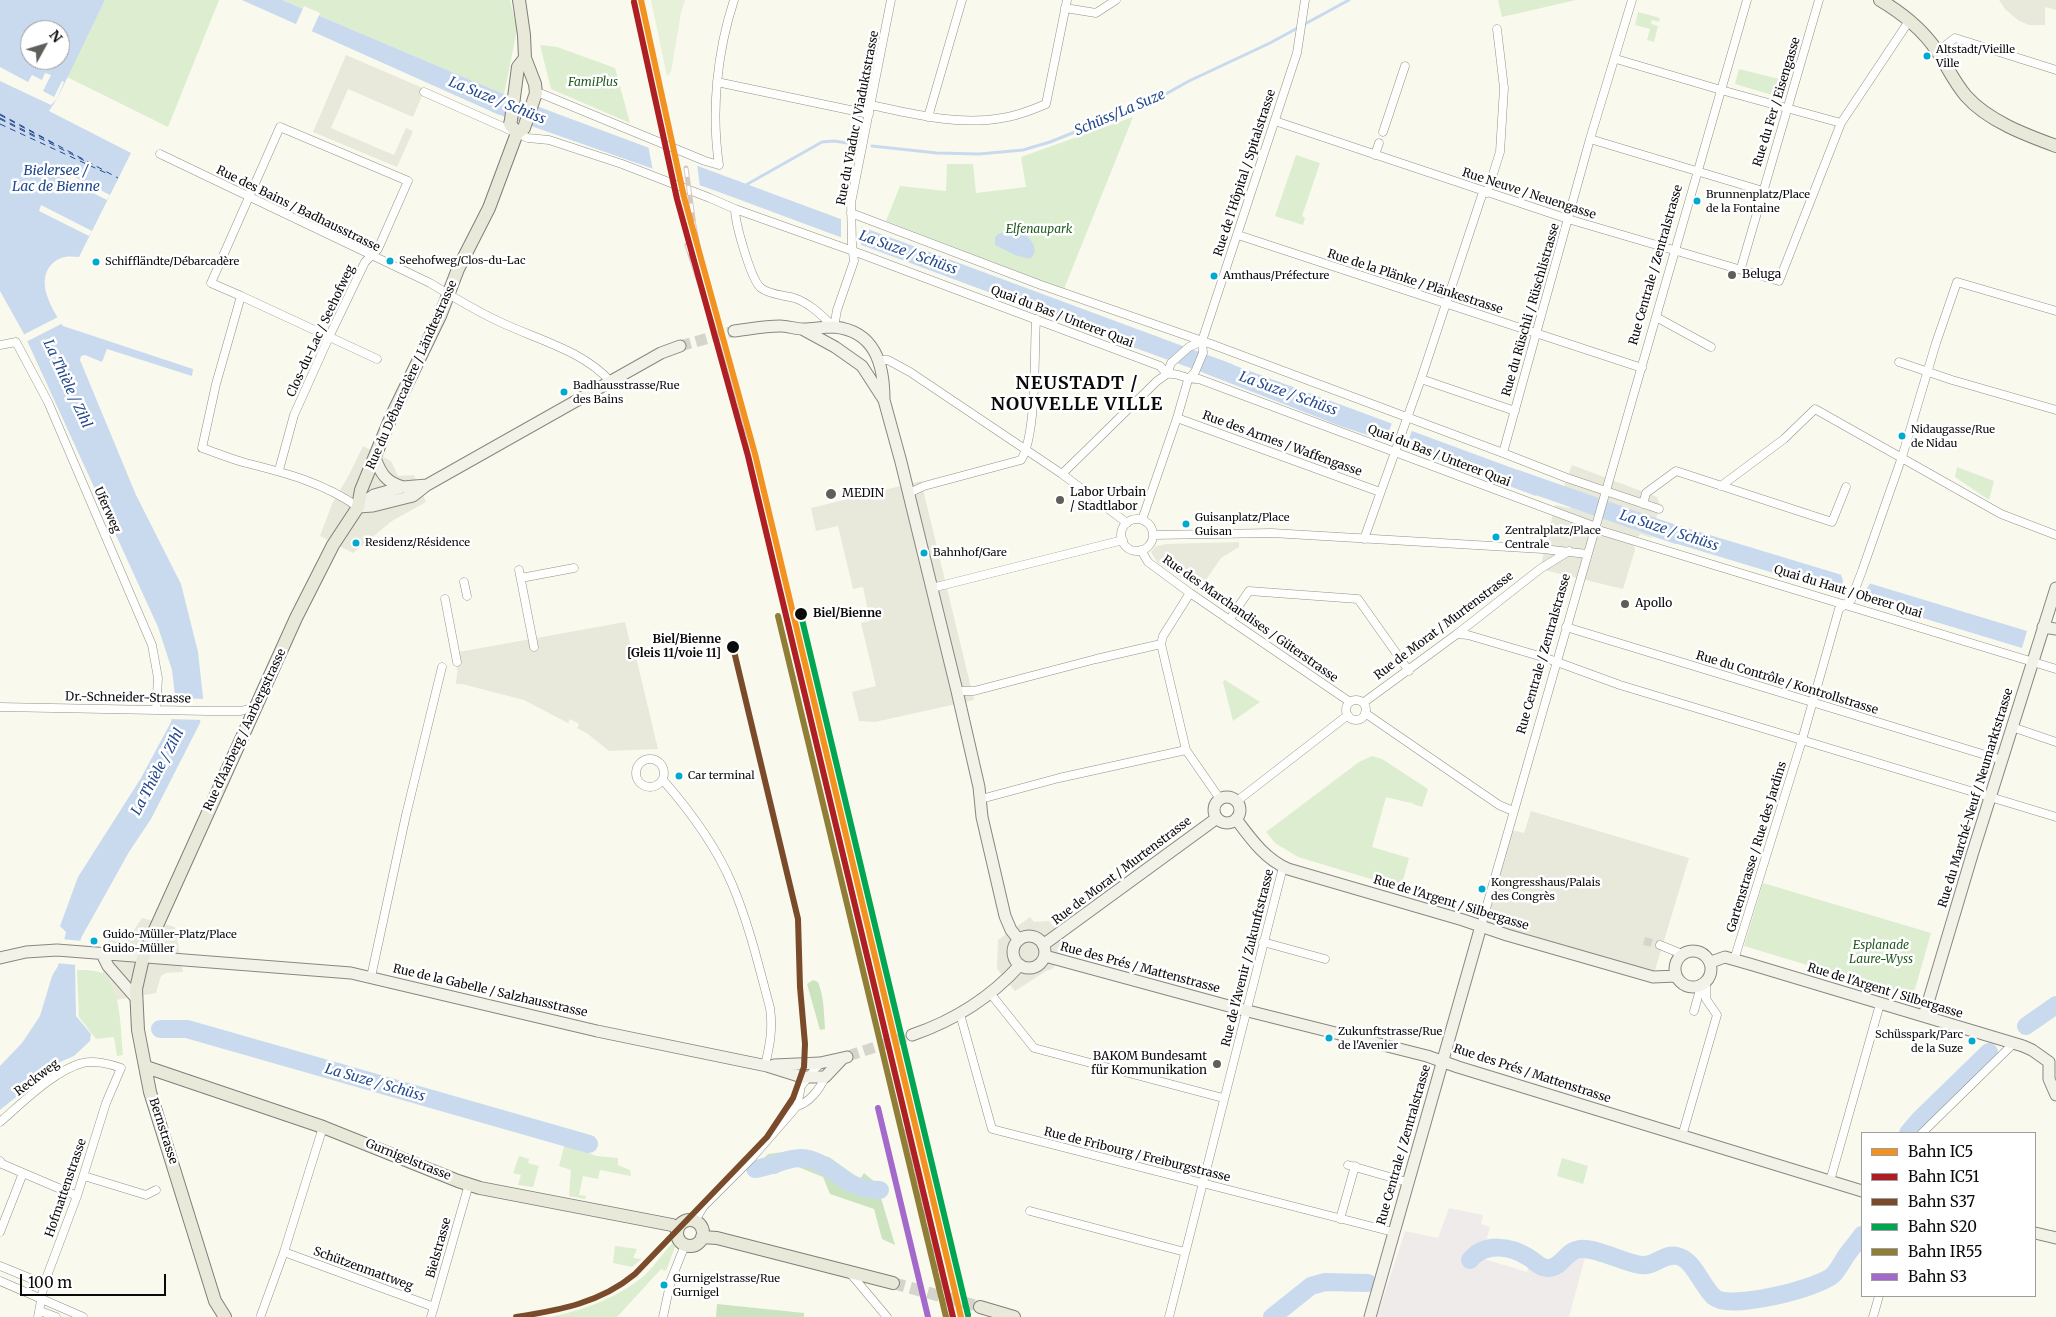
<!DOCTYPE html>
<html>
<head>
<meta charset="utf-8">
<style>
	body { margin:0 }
	#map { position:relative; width:2056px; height:1317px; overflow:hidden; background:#f9f9ee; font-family:Merriweather,serif }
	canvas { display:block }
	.legend { position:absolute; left:1861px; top:1132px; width:175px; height:165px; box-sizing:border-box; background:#fff; border:1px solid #9d9d9d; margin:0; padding:6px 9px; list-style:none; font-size:15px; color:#0a0a0a }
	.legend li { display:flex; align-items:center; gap:10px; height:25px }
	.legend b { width:25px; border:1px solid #9d9d9d }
	.north { position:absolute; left:20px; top:20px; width:50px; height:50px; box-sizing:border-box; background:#fff; border:1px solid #9d9d9d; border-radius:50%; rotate:51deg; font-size:14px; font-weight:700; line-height:20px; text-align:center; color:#0a0a0a }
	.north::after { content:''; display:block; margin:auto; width:18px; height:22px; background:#5e5e5a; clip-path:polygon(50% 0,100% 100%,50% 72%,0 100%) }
	.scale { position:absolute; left:20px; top:1274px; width:146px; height:22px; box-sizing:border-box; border:2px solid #0a0a0a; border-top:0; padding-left:6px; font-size:15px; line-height:18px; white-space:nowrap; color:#0a0a0a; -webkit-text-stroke:4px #fff; paint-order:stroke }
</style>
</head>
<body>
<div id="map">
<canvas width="2056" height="1317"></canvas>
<ul class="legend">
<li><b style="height:6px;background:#f29220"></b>Bahn IC5</li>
<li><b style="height:6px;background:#ad1f23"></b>Bahn IC51</li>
<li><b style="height:6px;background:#7a4b2a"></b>Bahn S37</li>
<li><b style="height:6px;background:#00a651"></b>Bahn S20</li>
<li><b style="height:6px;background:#917e36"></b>Bahn IR55</li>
<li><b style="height:6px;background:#a369cb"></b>Bahn S3</li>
</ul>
<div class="north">N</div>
<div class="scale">100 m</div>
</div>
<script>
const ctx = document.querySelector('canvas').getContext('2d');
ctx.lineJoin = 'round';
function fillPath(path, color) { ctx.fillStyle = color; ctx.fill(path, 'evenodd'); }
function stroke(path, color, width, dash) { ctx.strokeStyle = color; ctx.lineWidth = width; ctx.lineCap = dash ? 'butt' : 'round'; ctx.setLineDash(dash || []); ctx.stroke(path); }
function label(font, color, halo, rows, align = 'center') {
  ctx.font = font + ' Merriweather,serif'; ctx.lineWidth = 5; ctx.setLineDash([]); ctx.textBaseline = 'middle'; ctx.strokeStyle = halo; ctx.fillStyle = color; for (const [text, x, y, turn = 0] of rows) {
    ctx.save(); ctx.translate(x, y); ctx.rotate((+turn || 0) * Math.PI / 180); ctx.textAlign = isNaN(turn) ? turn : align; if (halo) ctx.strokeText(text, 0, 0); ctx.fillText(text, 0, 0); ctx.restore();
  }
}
fillPath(new Path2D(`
	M1449,1208l34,7 -2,9 9,3 -9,31 46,14 3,-8 10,7 13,2 24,-19h9l-17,63h-192l28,-86 33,7z`), '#f0ebeb');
fillPath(new Path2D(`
	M105,0h114l-51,127 -101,-50z
	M282,0h228l7,30 -13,64z
	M1498,0h78l-74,17z
	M1638,12l22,6 -1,4 -7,-2 -1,4 7,2 -4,16 -7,-2 3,-11 -15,-4z
	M540,45l17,2 58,21 15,55 -79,-34z
	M1739,69l44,11 -4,17 -44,-13z
	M1133,117l-69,172 -178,-68 14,-35 46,5 1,-27h26l3,29 50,-6 -5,-30z
	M1296,155l24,8 -18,53 3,2 -2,7 -28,-9z
	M1957,467l37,14 -5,19 -34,-23z
	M1225,680l35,22 -27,19 -10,-39z
	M1372,756l10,3 46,30 -6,18 -9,-3 -2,-2 -1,1 -24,-6 -14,50 37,11 -8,30 -103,-31 -23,-14 -9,-11 93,-70z
	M1763,883l168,50 -16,56 -7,5h-4l-160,-48z
	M77,970c8,0 20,0 27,4 17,11 17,62 19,81l-6,1 -3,-19 -18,2 -17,-22z
	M565,1143l31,13 22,2v7l12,5 1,6 -31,-6 -2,9 -15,-3 -4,19 7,1 -1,3 -16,-3 2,-26 -12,-4z
	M519,1156l10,3 -1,4 11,3 -6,21 -15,-2 3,-10 -8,-2z
	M1562,1158l26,8 -5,18 -26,-8z
	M673,1242l2,1v4l-9,24 -5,-2 -44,48h-67c34,-7 68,-19 95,-42 10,-10 18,-22 28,-33z
	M615,1246l22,3 -4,9 9,1 -10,8 -19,-4z`), '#dcedd0');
fillPath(new Path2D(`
	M813,980l5,2c6,14 6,32 7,47l-5,1 -13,-46z
	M798,1150l31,7 31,22 4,-6 12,10 -1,12 6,3 14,47 -13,-6 -8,-30 -44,-15 -7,-17 -30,-12 -17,9h-27l19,-20z
	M717,1304l87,9v4h-88z`), '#cbe4bf');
fillPath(new Path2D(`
	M651,0h34l-4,13 -10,59 -4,4z`), '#e7f1d9');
fillPath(new Path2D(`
	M1999,0h57v10l-11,-3v18h-16l-10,-4 -14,-12z
	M346,55l79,34 -12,28 -65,-28 -17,39 63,27 12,-27 7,3 -16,36 -84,-35z
	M363,446l28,15 7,15 16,-1 12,27 -34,19 -39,32 -33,-17 12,-32 18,-31z
	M1572,465l85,32 3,7 -9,34 -10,-4 -8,7 2,9 -12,39 -83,-20 15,-64 15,3 7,-8 -4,-10 -9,-4z
	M921,481l53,219 -99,22 -16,-1 -7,-29 24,-6 -15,-63 9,-2 -7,-34 -10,2 -15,-63 -22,5 -5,-23z
	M1239,542v5l-18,11 -22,32 -42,-28 -6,-10 5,-6 11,-2z
	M625,622l7,29 3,2 23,96 -49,2 -21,-17 -11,-6 2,-4 -9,-5 -2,4 -44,-23 -62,-16h-6l3,-32z
	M1531,811l158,47 -36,119 -172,-51 27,-97 16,4z
	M1030,917l4,5 15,-1 22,26 -19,22 -6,2 -31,20 -18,-22 1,-29z
	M142,918l33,9 8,45 -17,1 -5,3 -5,17 -40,7 -1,-9 -5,-11 -7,-6 5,-36 14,-1 10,-4z`), '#e8e8db');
fillPath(new Path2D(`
	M0,0h105l-48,99 -8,12 82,42 -52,104c-10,-1 -18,-1 -26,6 -19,17 -1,46 10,63l130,43 -1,7 -85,-27 -5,13 -17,-7 -4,1 -1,4 56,135 45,89 17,68 5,45 -3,26 -49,96 -22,33 -48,86 -6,26 1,52 15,18 -1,7 -16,15 -14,6 -60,48v-44l22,-23 18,-27 12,-40 6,-10 8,-34 -6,-6 18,-49 63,-99 30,-56 4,-26 -3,-26 -14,-43 -134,-293 -24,-43zM30,30h30v30h-30z
	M242,0h40l222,94 657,244 -6,16 -436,-162 -222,-78z
	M1019,230c9,5 23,19 11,29l-15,-4 -20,-10v-8c6,-6 12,-6 20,-4z
	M1209,356l333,123 -6,17 -129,-48 -67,-22 -136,-53z
	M1657,519l370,112 -5,17 -371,-112z`), '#c9daef');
fillPath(new Path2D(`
	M304,6l16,7 -9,20 -16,-7z
	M0,67l28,15 4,-7 10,5 3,-7 6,2 -8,16 11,6 8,-16 2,1 -7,17 -6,6 -51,-24z
	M648,145l49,19 3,23 -47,-16z
	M53,166l57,29 -3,5 -56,-28z
	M41,205l51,26 -3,5 -50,-25z
	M841,217l20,8v22l-20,-7z
	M60,316l3,7 -37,19 -3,-7z
	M1392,423l20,7 -6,18 -21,-7z
	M1842,573l29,9 -6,9 1,12 -31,-9 7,-8 1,-6 -2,-5z
	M172,698l33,1 -2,21 -34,-1z
	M61,939l22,2 -6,24 -21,-2z`), '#f9f9ee');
stroke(new Path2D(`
	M872,146l65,7 42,1 44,-4 27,-8 105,-42 34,-19 81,-38 79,-43
	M744,186l78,-44 12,-1 20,3`), '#c9daef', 3);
stroke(new Path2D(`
	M1137,339l91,33
	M1517,479l160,56
	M2026,1026l30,-21
	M160,1029h27l402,115
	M1908,1133l11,-13 70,-68
	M755,1169c16,-2 30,-11 46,-11 20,1 33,16 49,25 10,5 19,7 30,7
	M1470,1260c15,-18 40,-14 58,-3 7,4 12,11 20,11 13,0 17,-15 28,-18 15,-6 47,13 65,15 13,2 23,-12 36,-9 17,3 25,31 37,41 15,14 105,-9 119,-22 5,-5 9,-13 13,-19 5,-7 11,-14 16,-21
	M1272,1317l39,-31 14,-4 43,1`), '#c9daef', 18);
stroke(new Path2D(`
	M0,114l118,64
	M0,115l58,31
	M0,118l91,46
	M0,119l39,20
	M0,124l106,49`), '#22488e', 1, [6, 5]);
stroke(new Path2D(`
	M1644,941l16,4`), '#d5d5cc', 8, [8, 4]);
stroke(new Path2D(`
	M680,346l54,-15
	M848,1056l64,-21`), '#d5d5cc', 11, [11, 5.5]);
stroke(new Path2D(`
	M893,1283l87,24`), '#d5d5cc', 12, [12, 6]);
const street = new Path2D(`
	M1065,8l31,5 20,-13
	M1937,52l18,-14 101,32
	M1616,59l105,31 120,33
	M717,82l152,32
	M424,92l104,46 21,2 73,24 88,34 25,11 118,42 307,115 7,8
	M536,93l6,1 163,67 14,4c-8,-54 -2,-113 15,-165
	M871,105c42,9 88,21 131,13 15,-2 30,-8 44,-14l21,-104
	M928,117l34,-117
	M1275,121l293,98 211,62 62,-158 68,-102
	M1383,132l22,-66
	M1590,139l173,52
	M160,154l270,129c23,14 46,28 70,39 38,18 82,28 111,60
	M1375,155l4,-12
	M1487,193l13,-41 4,-64 -7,-59
	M735,209c0,14 16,71 26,79 9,7 23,7 33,10 16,5 28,18 40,29
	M851,213l190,72 170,59 292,109 64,25 92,31
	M1238,235l404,133
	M1741,268l78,-268
	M241,296l136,63
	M1656,317l55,30
	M834,327l3,-17 17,-49 -2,-17 -1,-41 40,-203
	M0,345l16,-3 32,60 104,243 6,33 -2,32
	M878,360h10l22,12 152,102 65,49
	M1899,362l53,18 104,30
	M1167,374c11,-2 19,6 32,5l397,148
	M1421,379l94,32
	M1177,418l203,74
	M1503,453l87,-314 42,-139
	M279,470l15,-55 35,-78 36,-75 13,-13 30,-68 -128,-54 -69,156 30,13 -25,88 -14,64c15,5 29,11 44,15 40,10 78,20 112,44
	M1062,474l95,-93 10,-7 4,-11 18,-16 13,-6
	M1721,486l63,-47 31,-30 186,105 55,21
	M909,493l15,-7 97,-26c16,-25 13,-108 15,-141
	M1643,504l3,-11 30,-22 156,51 14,-35
	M1121 535a16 16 0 1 1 32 0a16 16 0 1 1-32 0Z
	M1142,520l35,-102 11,-38 7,-8 8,-19 -1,-12 95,-288 8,-53
	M1595,529l461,140
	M1153,535l119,-2 271,16 44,5
	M1364,539l57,-160 62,-187
	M1141,550l7,12 42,31 160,109
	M519,570l15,77
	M521,578l53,-10
	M464,582l3,14
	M932,588l191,-48
	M1190,593l-27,43 -2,8 25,106 34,49
	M445,599l12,63
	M1229,620l20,-29 109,8 51,72
	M1566,627l436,133
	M1457,634l11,1 78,23 74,27 436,132
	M957,691h17l122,-32 65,-15
	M1346 710a10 10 0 1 1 20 0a10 10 0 1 1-20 0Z
	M1363,703l94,-69 83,-65 29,-18
	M0,707l208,4h33l14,-4
	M1365,713l134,92 14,6
	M2012,727l44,15
	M636 773a14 14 0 1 1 28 0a14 14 0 1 1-28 0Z
	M663,780c27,31 53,66 69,104 17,40 27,83 38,124 3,20 0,37 -5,57
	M981,799l78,-21 127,-28
	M1237,801l111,-86
	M1481,926l266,-926
	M1263,942l62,17
	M1660,945l22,9
	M1734,960l68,-220 37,-131 12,-9 11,-29 40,-114 34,-114 21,-61 99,29
	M371,977l35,-162 36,-148
	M990,993l44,55 189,50
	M1694,1011l7,-25
	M960,1014l32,115 401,103
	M797,1106c12,-3 23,-17 28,-29
	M0,1122c21,-18 56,-53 83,-59 10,-3 28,1 38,5l-15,35 -29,93 -33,88 -6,33
	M1922,1133l92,-90
	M1682,1136l35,-121 -11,-16v-16
	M0,1161l2,3 75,32
	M1348,1165l59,17
	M84,1176l62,19 10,-5
	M1830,1181l50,-177
	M1030,1211l155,41
	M1340,1219l15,-53
	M695,1221l8,-14 47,-47 47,-54 4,-20 19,-23
	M0,1232l23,-59
	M284,1252l150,55
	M0,1266l44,18
	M850,1273l37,44
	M0,1281l83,36
	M40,1311l16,6
	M261,1315l23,-63 39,-125
	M431,1317l38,-133
	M663,1317l8,-37 14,-35
	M1169,1317l114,-450
	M1873,1317l6,-21`);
const secondary = new Path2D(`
	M802,329l33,18 27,19 22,34 17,62 56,229 22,96 3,30 23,99 6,14 8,10
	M734,331c16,-2 31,-5 46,-5 8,0 15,3 23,3 10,0 20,-2 31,-2 41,4 50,37 50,73
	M375,458c6,16 11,24 28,29
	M358,507l15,-1 40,-10 14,-11 234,-132 19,-7
	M358,507l16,-12 29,-8 24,-2
	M2043,627l13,2
	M1214 810a13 13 0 1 1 26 0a13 13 0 1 1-26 0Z
	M1236,819c15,20 29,40 52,50l175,51 44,15 146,42 23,-1
	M1013 952a16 16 0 1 1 32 0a16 16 0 1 1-32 0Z
	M1043,945l174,-127
	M1675 969a18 18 0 1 1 36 0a18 18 0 1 1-36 0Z
	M102,954l6,12 28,32
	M1045,956l191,52 191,48 31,11 404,124
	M0,958l26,-6 31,-2 294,23 246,58 170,35 35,11h23l18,-19
	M1711,962l14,-5 28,8 270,81 9,4 17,12
	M1924,1016l48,-161 84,-267
	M912,1035c41,-14 79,-38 108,-70
	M2049,1062v17l7,16
	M774,1065l46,-2 27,-6
	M2035,1233l21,5
	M1370,1317l111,-391`);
const primary = new Path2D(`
	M1880,0c22,13 43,30 57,51 10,15 17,31 29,45 22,25 60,39 90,50
	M517,133l-7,-9 1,-4 7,-53 7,-9
	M146,1067l177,60 135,54 22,7 192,37 6,3
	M677 1233a13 13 0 1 1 26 0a13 13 0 1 1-26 0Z
	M702,1237l15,1 176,45
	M980,1307l34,10
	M225,1317l-10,-16 -65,-209 -12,-62 -2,-41 7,-31 11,-26 142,-314 37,-73 25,-38 3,-17 31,-75 48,-99 18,-47 31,-61 28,-75 7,-5 12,-35 -1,-9 -10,-26 -1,-23 -5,-35`);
stroke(street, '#92928d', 9);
stroke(secondary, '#888883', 13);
stroke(primary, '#7f7f7a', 14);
stroke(street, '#fefefc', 8);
stroke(secondary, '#f2f2e8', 11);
stroke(primary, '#e9e9d9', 12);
const rail = new Path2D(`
	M686,168l8,58 8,39
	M687,245l24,74 32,112 43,185
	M903,1131l45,186`);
stroke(rail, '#d4c8c4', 5);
stroke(rail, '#fff', 3, [9]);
stroke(new Path2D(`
	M641,0l43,197 71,257 206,863`), '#f29220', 6);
stroke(new Path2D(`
	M634,2l43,197 71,257 205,861`), '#ad1f23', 6);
stroke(new Path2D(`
	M516,1317c44,-7 84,-14 119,-43l132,-137 26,-39 11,-31 1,-23 -5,-57 -2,-68 -65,-272`), '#7a4b2a', 6);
stroke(new Path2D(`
	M800,611l168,704`), '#00a651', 6);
stroke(new Path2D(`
	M778,616l168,701`), '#917e36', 6);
stroke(new Path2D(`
	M878,1108l50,209`), '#a369cb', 6);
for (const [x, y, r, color] of [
	[1927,56,4.5,"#00a9ce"],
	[1697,201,4.5,"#00a9ce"],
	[390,261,4.5,"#00a9ce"],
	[96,262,4.5,"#00a9ce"],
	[1732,275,5,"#5e5e5a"],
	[1214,276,4.5,"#00a9ce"],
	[564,392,4.5,"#00a9ce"],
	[1902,436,4.5,"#00a9ce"],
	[831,494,6,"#5e5e5a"],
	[1060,500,5,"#5e5e5a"],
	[1186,524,4.5,"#00a9ce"],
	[1496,537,4.5,"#00a9ce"],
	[356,543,4.5,"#00a9ce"],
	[924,553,4.5,"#00a9ce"],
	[1625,604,5,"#5e5e5a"],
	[801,614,7,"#0a0a0a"],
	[733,647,7,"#0a0a0a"],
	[679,776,4.5,"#00a9ce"],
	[1482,889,4.5,"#00a9ce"],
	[94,941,4.5,"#00a9ce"],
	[1329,1038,4.5,"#00a9ce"],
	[1972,1041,4.5,"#00a9ce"],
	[1217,1064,5,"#5e5e5a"],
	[664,1285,4.5,"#00a9ce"]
]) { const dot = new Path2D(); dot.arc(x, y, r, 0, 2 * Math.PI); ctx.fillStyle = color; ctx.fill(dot); stroke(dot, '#fff', 2); }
label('11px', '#0a0a0a', '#fff', [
	["Altstadt/Vieille",1936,50],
	["Ville",1936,64],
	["Brunnenplatz/Place",1706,195],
	["de la Fontaine",1706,209],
	["Seehofweg/Clos-du-Lac",399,261],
	["Schiffländte/Débarcadère",105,262],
	["Amthaus/Préfecture",1223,276],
	["Badhausstrasse/Rue",573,386],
	["des Bains",573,400],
	["Nidaugasse/Rue",1911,430],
	["de Nidau",1911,444],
	["Guisanplatz/Place",1195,518],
	["Guisan",1195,532],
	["Zentralplatz/Place",1505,531],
	["Centrale",1505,545],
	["Residenz/Résidence",365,543],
	["Bahnhof/Gare",933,553],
	["Car terminal",688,776],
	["Kongresshaus/Palais",1491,883],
	["des Congrès",1491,897],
	["Guido-Müller-Platz/Place",103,935],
	["Guido-Müller",103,949],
	["Zukunftstrasse/Rue",1338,1032],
	["de l'Avenier",1338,1046],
	["Schüsspark/Parc",1963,1035,"right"],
	["de la Suze",1963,1049,"right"],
	["Gurnigelstrasse/Rue",673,1279],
	["Gurnigel",673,1293]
], 'left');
label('italic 12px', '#225a22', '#fff', [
	["FamiPlus",593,83],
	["Elfenaupark",1039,230],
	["Esplanade",1881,946],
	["Laure-Wyss",1881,960]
]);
label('12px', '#0a0a0a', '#fff', [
	["Rue du Fer / Eisengasse",1777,102,-73],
	["Rue du Viaduc / Viaduktstrasse",858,118,-79],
	["Rue de l'Hôpital / Spitalstrasse",1245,173,-72],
	["Rue Neuve / Neuengasse",1529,194,18],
	["Rue des Bains / Badhausstrasse",298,209,26],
	["Rue Centrale / Zentralstrasse",1656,265,-74],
	["Rue de la Plänke / Plänkestrasse",1415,282,18],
	["Rue du Rüschli / Rüschlistrasse",1531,310,-74],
	["Quai du Bas / Unterer Quai",1062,317,21],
	["Clos-du-Lac / Seehofweg",321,331,-65],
	["Rue du Débarcadère / Ländtestrasse",412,375,-66],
	["Rue des Armes / Waffengasse",1282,444,20],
	["Quai du Bas / Unterer Quai",1439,456,21],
	["Uferweg",107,510,66],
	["Quai du Haut / Oberer Quai",1848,592,17],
	["Rue des Marchandises / Güterstrasse",1250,619,35],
	["Rue de Morat / Murtenstrasse",1444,626,-37],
	["Rue Centrale / Zentralstrasse",1544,654,-74],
	["Rue du Contrôle / Kontrollstrasse",1787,683,17],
	["Dr.-Schneider-Strasse",128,698,1],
	["Rue d'Aarberg / Aarbergstrasse",245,730,-65],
	["Rue du Marché-Neuf / Neumarktstrasse",1976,798,-73],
	["Gartenstrasse / Rue des Jardins",1757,847,-73],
	["Rue de Morat / Murtenstrasse",1122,871,-37],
	["Rue de l'Argent / Silbergasse",1451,903,17],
	["Rue de l'Avenir / Zukunftstrasse",1248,958,-76],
	["Rue des Prés / Mattenstrasse",1140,968,15],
	["Rue de la Gabelle / Salzhausstrasse",490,991,13],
	["Rue de l'Argent / Silbergasse",1885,991,17],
	["Rue des Prés / Mattenstrasse",1532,1074,18],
	["Reckweg",37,1078,-37],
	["Bernstrasse",163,1131,72],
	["Rue Centrale / Zentralstrasse",1404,1145,-74],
	["Rue de Fribourg / Freiburgstrasse",1137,1155,14],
	["Gurnigelstrasse",408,1160,22],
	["Hofmattenstrasse",66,1188,-71],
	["Bielstrasse",439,1248,-74],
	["Schützenmattweg",363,1269,20]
]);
label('12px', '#0a0a0a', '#fff', [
	["Beluga",1742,275],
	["Labor Urbain",1070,493],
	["/ Stadtlabor",1070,507],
	["MEDIN",842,494],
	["Apollo",1635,604],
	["BAKOM Bundesamt",1207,1057,"right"],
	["für Kommunikation",1207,1071,"right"]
], 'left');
label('bold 12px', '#0a0a0a', '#fff', [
	["Biel/Bienne",813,614],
	["Biel/Bienne",721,640,"right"],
	["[Gleis 11/voie 11]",721,654,"right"]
], 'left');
label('italic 14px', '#22488e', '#fff', [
	["La Suze / Schüss",497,101,22],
	["Schüss/La Suze",1120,113,-23],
	["Bielersee /",56,171],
	["Lac de Bienne",56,187],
	["La Suze / Schüss",908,253,20],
	["La Thièle / Zihl",67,384,65],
	["La Suze / Schüss",1288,394,20],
	["La Suze / Schüss",1669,531,18],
	["La Thièle / Zihl",158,772,-62],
	["La Suze / Schüss",375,1083,16]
]);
ctx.letterSpacing = '1px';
label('bold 18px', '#0a0a0a', '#fff', [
	["NEUSTADT /",1077,384],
	["NOUVELLE VILLE",1077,405]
]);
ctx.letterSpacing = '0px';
</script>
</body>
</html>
